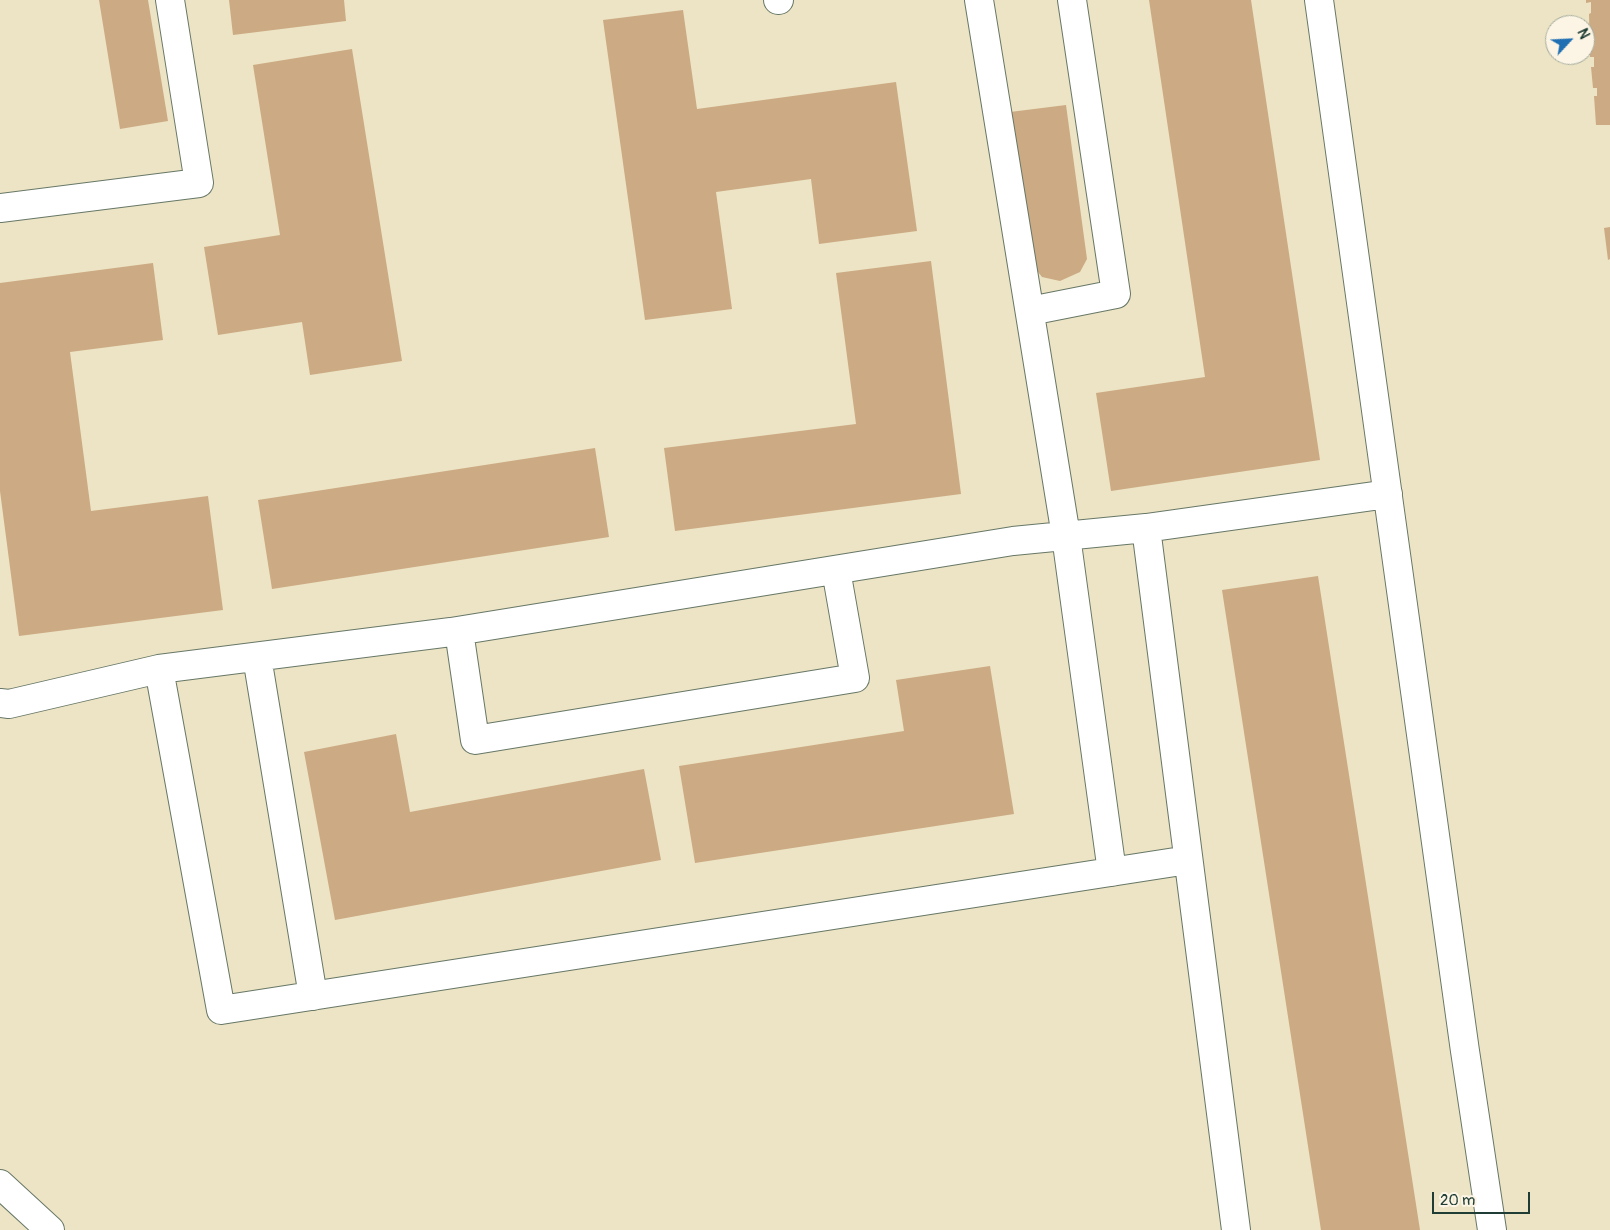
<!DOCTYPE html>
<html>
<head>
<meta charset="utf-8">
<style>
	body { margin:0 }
	#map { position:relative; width:1610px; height:1230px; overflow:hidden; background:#ece4c4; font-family:Pangolin,sans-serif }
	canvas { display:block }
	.north { position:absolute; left:1545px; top:15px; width:50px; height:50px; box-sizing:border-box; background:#fcf5e5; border:1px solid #a4ab9e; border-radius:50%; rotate:65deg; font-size:14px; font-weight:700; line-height:20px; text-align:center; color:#1f3d34 }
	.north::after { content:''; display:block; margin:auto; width:18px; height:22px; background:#1f6fb2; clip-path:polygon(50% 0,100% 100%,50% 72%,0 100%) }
	.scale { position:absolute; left:1432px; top:1192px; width:98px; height:22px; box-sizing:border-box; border:2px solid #1f3d34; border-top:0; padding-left:6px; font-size:15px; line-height:18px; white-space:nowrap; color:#1f3d34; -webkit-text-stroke:4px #fcf5e5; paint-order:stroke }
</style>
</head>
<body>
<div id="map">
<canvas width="1610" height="1230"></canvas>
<div class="north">N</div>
<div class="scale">20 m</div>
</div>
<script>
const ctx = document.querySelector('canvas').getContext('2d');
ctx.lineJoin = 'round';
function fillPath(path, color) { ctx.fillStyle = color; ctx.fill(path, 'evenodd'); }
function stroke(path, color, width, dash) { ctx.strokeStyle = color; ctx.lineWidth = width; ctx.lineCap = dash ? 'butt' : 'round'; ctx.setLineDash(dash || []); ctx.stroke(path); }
fillPath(new Path2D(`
	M99,0h49l20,121 -48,8z
	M229,0h115l2,21 -113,14z
	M1149,0h102l69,460 -209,31 -15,-98 109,-16z
	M1586,0h24v125h-14l-2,-29h3v-8h-4l-2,-21h3v-10h-4l-1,-43 2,-1v-11l-5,1z
	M683,10l14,99 199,-27 21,149 -98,13 -8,-65 -95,13 16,117 -87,11 -42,-300z
	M352,49l50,312 -92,14 -8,-53 -84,13 -14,-88 76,-12 -27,-170z
	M1066,105l21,154 -7,13 -20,9 -18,-4 -11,-14 -21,-151z
	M1610,227v32l-2,1 -4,-32z
	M931,261l30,233 -286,37 -11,-83 192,-24 -20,-151z
	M153,263l10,77 -93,12 21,159 117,-15 15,114 -204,26 -19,-145v-208z
	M595,448l14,89 -337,52 -14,-89z
	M1318,576l102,654h-99l-99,-640z
	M990,666l24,148 -319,49 -16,-97 225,-35 -8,-51z
	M396,734l14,78 234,-43 17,91 -326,60 -31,-168z`), '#ccaa83');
const minor = new Path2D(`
	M778,0h1
	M979,0l87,536 46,336
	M1319,0l146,1051 27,179
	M0,208l199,-25 -29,-183
	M1030,311l86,-17 -44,-294
	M1146,528l242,-34
	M459,631l16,109 380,-62 -19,-108
	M257,657l56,339
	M159,669l62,341 967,-150
	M0,703l9,1 150,-35 292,-37 562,-91 133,-13 90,702
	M0,1184l50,46`);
stroke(minor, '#677766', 30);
stroke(minor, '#fff', 28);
</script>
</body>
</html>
